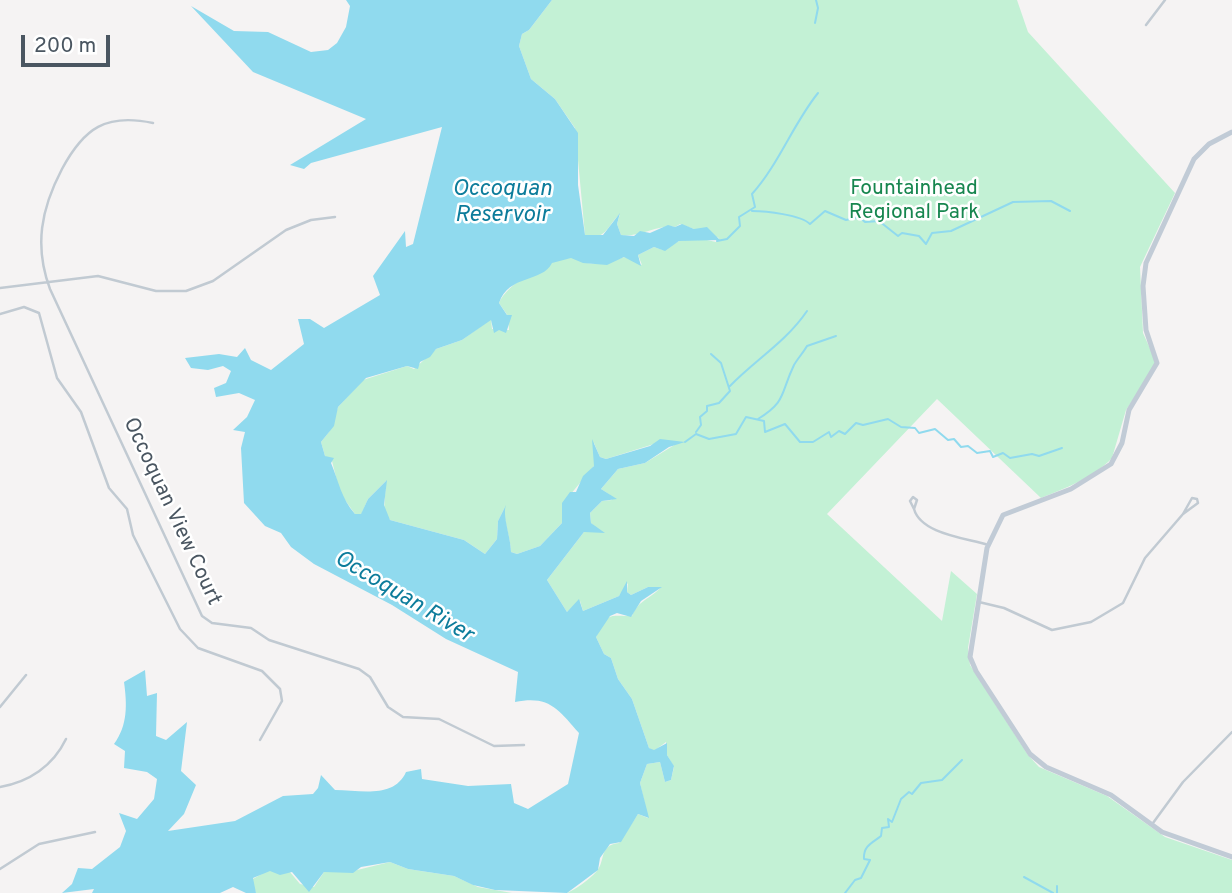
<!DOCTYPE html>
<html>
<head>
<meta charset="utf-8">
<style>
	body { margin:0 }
	#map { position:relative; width:1232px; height:893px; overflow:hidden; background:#f5f3f3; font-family:Overpass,sans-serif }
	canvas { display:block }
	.scale { position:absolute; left:21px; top:35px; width:89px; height:32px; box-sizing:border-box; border:4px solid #4a5661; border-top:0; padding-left:9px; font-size:21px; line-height:24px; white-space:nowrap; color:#4a5661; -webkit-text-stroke:5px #fff; paint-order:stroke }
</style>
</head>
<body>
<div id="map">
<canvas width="1232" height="893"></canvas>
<div class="scale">200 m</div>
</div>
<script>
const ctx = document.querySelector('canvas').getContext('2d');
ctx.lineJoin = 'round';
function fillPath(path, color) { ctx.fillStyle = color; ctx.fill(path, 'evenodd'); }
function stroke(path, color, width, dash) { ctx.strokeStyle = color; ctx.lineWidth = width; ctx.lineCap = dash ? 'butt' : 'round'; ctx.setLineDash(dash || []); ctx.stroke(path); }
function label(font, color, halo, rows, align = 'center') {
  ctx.font = font + ' Overpass,sans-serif'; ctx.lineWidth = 5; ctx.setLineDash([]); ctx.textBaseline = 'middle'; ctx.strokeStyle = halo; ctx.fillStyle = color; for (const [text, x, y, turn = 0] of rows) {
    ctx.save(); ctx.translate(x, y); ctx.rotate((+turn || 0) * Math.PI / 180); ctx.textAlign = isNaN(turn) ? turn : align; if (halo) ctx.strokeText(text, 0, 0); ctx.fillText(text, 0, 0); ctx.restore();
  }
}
fillPath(new Path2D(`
	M552,0h465l11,32 147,161 -35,74 3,66 14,31 -31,46 -14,48c-19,20 -46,30 -71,40l-104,-99 -110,115 115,107 9,-50 26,23 -9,54 2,17 58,90 11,12 68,29 58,41 67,23v33h-665c9,-4 22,-13 29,-21 10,-10 2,-27 23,-29l19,-29 10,4 -8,-35 7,-19 13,-2 5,20 6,-2 3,-13 -7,-12 -1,-13 -12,9 -5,-3 -17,-49 -14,-20 -7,-21 -7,-4 -8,-17c12,-27 15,-20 36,-21 6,-16 19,-17 29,-29h-13l-17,8 -4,-3 1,-9 -9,13 -36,15 -3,-10 -13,11 -20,-32 37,-48h16l-9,-9 -1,-10 12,-12 10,-1 -2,-5 -9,-6 17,-20 27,-6 31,-19h-22l-48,15 -6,-2 -6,-14v23l-29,35 -3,22 -22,23 -23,8 -6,-2c0,-14 -9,-35 -6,-45l-7,14 -1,18 -12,15 -21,-14 -74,-20 -6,-9 2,-30 -18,18 -7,16 -6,-1 -15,-21 -8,-32 -7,-5 -4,-14 8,-10 9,-25 25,-27 44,-14 7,3 22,-20 26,-9 29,-21 1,10 17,1 -1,-14 -9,-13c7,-19 53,-46 73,-45 5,0 10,5 15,5 16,3 24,-3 38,-6l17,8 -4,-10 16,-8 9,3 16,-9 19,-3 18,4 3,-4 -39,-14 -5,3c-12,-4 -37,11 -54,8l-4,-11 3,-10c-12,10 -14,28 -35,21l-10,-107 -20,-29 -24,-20 -12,-33 3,-12 7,-4z
	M390,862l18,7 46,7 24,11 34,6h-256l-5,-13 16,-9h22l11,13 14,3 10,-15h25z`), '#c3f1d5');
fillPath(new Path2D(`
	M346,0h206l-23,30 -7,4 -3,12 12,33 24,20 23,34v52l7,50h18l17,-22 -3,11 4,11 13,1 6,-5 10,2 18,-8 7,2 7,-3 12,5 13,-2 13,13 -41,1 -14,10 -11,-4 -16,8 3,11 -17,-9 -17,8 -24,-2 -12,-5 -19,5c-10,20 -43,11 -53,40l8,12h5l-6,18 -7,-3 -5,3 -3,-13 -29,20 -26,9 -6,8 -10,5 -2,7 -11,-3 -41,12 -28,29 -4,19 -13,16 4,14 9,2 -3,5c8,19 10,35 24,51h6l7,-15 19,-19 -3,25 6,15 74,20 21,14 12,-15 1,-18 8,-16c-4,11 5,32 5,47l6,2 23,-8 22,-23v-20l8,-11h6l7,-16 11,-10 -2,-27 8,18 6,2 44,-13 10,-7 25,3 -16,5 -24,16 -27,6 -17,20 16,10 -15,2 -12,12 1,10 14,10 -21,-1 -37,48 20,32 12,-13 4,12 36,-15 8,-15v11l4,3 17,-8h14l-21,14 -10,16 -14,-4 -7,3 -14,21 8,17 7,4 7,21 14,20 17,49 5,2 13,-7v12l7,11 -3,14 -6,2 -5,-20 -13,2 -7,19 9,35 -11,-4 -17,28 -11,2 -10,14 -2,12 -31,23 -72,-3 -22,-5 -19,-9 -46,-7 -18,-7 -29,5 -8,6 -29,-1 -15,20 -17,-20 -12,3 -10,-4 -17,7 3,15h-10l-13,-6 -13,6h-128l2,-4 -32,4 10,-9 6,-16 14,1 28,-22 6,-16 -7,-18 18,6 17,-20 3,-20 -10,-7 -23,-4 1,-17 -11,-7c14,-19 13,-40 10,-62l21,-12 2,26 10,-3 -1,43 10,4 21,-18 -6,49 15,14 -12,29 -16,17 67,-10 48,-25 30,-2 5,-6 3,-13 14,15c25,0 59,9 71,-18l15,-3 1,10 46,7 43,-2 3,19 14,6 40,-25 11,-51c-21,-24 -30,-38 -64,-31l3,-30 -72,-33 -54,-34 -78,-41 -23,-17 -10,-14 -16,-7 -21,-23 -3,-55 4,-16 -12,-2 14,-13 8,-17 -16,-7 -23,4 -2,-9 12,-5 5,-12 -8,-5 -15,4 -17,-2 -6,-10 34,-4 18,3 8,-9 6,12 20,10 33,-26 -6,-25h12l14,9 56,-33 -7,-19 32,-45 1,16 7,-3 29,-117 -131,36 -7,6 -14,-4 76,-46 -113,-47 -62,-66 43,25 34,1 43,20 17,-2 9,-7 9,-16 4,-21z`), '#90daee');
stroke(new Path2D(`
	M815,23l3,-15 -2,-8
	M752,211c14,0 49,4 58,13l15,-13 21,9 13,-3 6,5 14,-1 19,15 4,-3 17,3 7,8 6,-11 19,-2 62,-29 38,-1 19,10
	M717,241l10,-2 13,-13 -1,-9 16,-10 -3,-13c27,-30 41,-70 66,-101
	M730,386c25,-26 56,-44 77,-75
	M758,419c29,-18 22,-25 36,-54 4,-7 9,-12 13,-19l29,-10
	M696,432l5,-7 -1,-8 7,-6v-5l12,-3 11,-12 -9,-28 -10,-9
	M685,442l11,-8 13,5 27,-5 10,-17 18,4 1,11 20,-8 15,18h13l16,-10 2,5 8,-6 6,3 11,-11 7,2 25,-6 13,8 14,1 4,5 16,-4 13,11 6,-1 7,8 7,-1 9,7 13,-2 3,6 10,-4 7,5 22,-4 7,2 23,-8
	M1024,877l29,16
	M1057,886v7
	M845,893l10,-13 6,-2 9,-18 -6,-1c-1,-14 10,-17 17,-23l1,-8 7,-1 -1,-8 4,3 9,-23 8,-7 3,2 9,-11 21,-3 20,-20`), '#90daee', 2);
stroke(new Path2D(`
	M1146,25l19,-25
	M153,123c-47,-10 -69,5 -91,46 -21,40 -28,77 -12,120l152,327 10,7 39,5 18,12 90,29 11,8 18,30 15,10 36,2 55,27 30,-1
	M0,288l98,-12 58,15h30l27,-10 73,-51 25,-10 24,-3
	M0,314l24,-7 15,6 18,65 24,34 28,76 18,21 6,26 47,94 18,19 64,23 18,18 2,12 -22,39
	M913,497l4,3 -3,9 -4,-8z
	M1192,498l5,1 1,4 -15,11z
	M914,509c7,25 52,29 74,36
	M979,602l25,6 48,22 39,-8 32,-19 22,-45 38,-44
	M0,707l26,-32
	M0,787c29,-5 53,-21 66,-48
	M1153,823l30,-41 49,-50
	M0,869l39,-25 56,-12`), '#c1cad2', 2.5);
stroke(new Path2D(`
	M1232,132l-23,12 -15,15 -48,104 -3,23 3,44 11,33 -28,47 -7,33 -11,21 -40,25 -68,26 -16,33 -17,109 6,14 54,83 16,13 65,28 51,37 70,25`), '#c1cbd6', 5);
label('21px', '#17864f', '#fff', [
	["Fountainhead",914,190],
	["Regional Park",914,214]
]);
label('21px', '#4a5661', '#fff', [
	["Occoquan View Court",171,512,65]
]);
label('italic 23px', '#0c7c9b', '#fff', [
	["Occoquan",502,190],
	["Reservoir",502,216],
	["Occoquan River",403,598,31]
]);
</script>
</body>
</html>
